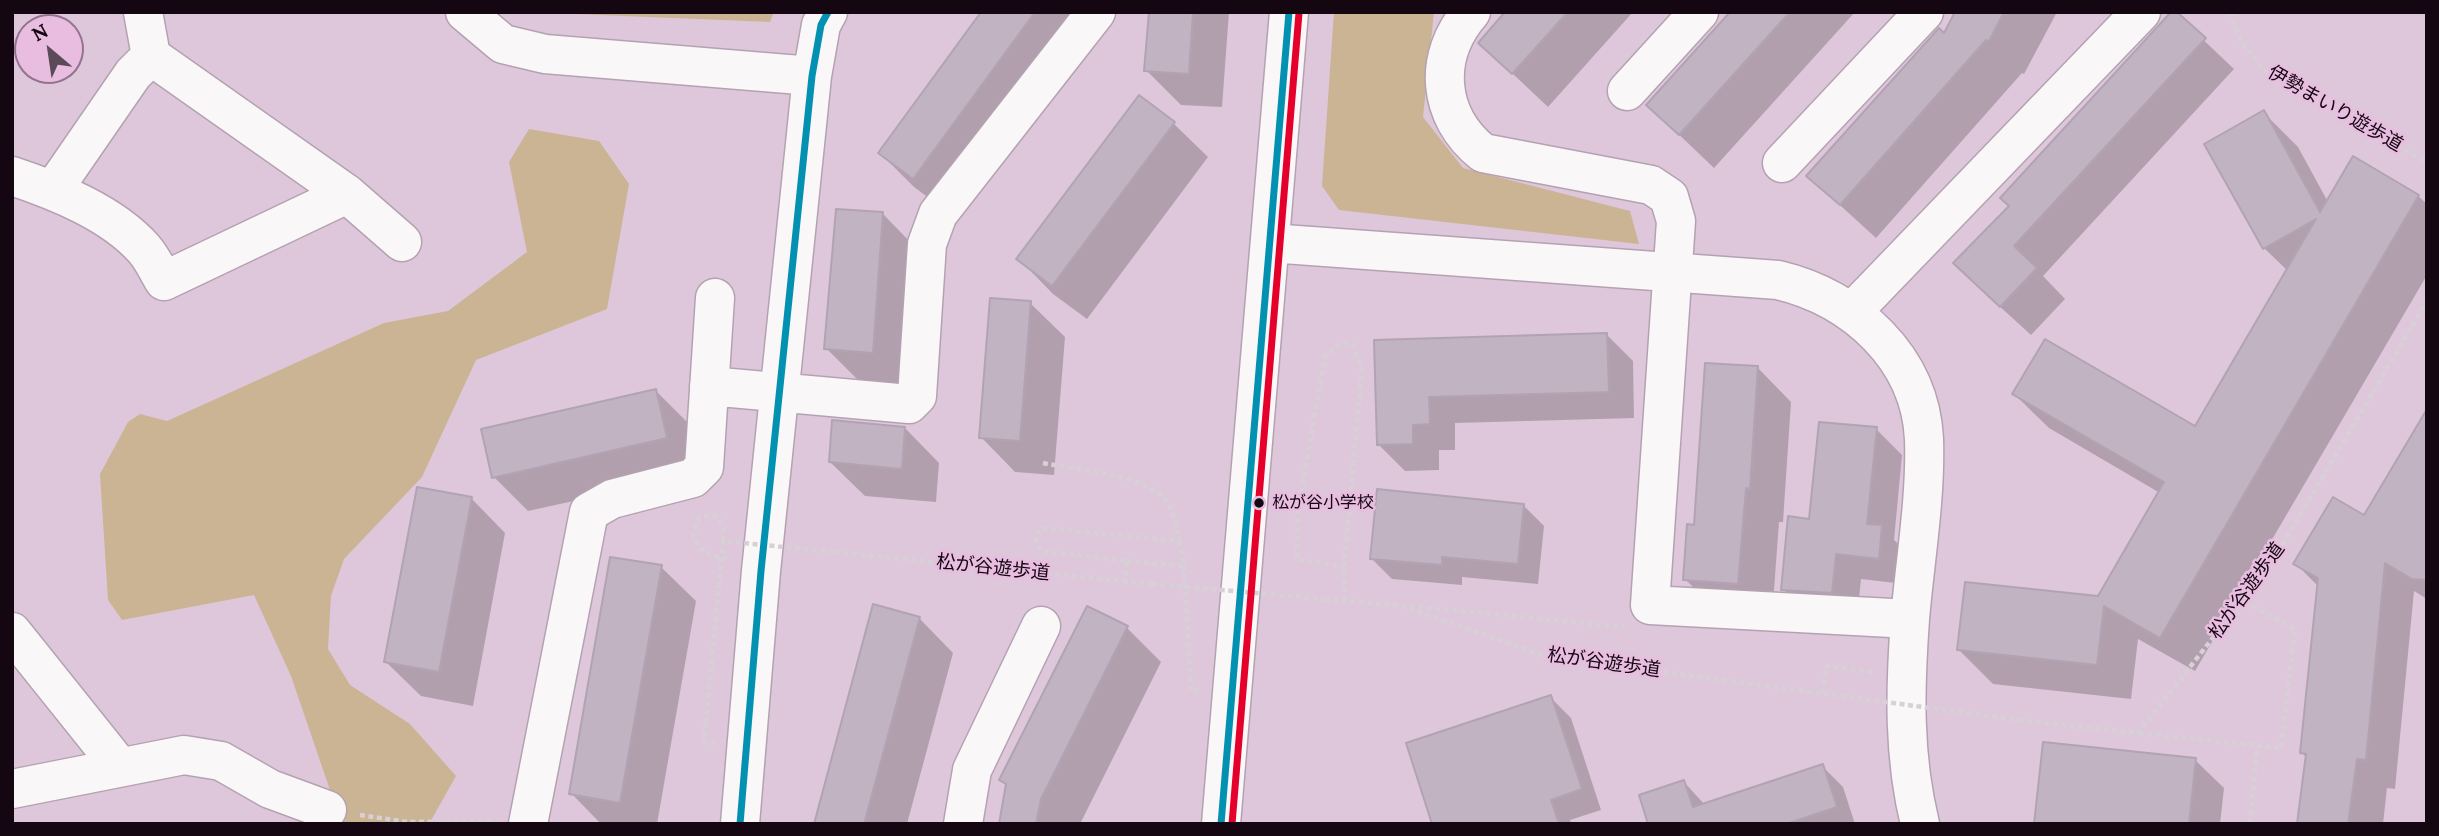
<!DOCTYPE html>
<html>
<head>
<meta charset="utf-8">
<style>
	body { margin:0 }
	#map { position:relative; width:2439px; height:836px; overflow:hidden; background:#dec7da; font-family:Lora,serif }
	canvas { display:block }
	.frame { position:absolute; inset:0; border:14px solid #140712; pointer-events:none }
	.north { position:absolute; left:14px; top:14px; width:70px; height:70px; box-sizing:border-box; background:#e8bde0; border:2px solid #93748e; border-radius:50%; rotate:331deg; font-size:19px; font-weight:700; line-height:28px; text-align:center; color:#140712 }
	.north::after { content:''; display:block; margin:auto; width:24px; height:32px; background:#5b4a58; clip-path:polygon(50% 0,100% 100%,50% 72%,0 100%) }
</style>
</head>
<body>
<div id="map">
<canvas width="2439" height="836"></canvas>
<div class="frame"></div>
<div class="north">N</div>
</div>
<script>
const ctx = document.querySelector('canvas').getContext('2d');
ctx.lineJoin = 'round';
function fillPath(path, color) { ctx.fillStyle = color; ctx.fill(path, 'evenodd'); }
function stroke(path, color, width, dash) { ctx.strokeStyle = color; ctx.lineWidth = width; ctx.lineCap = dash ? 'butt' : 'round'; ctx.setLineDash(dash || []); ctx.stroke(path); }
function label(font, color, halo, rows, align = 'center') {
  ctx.font = font + ' Lora,"Noto Sans JP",serif'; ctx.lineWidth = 5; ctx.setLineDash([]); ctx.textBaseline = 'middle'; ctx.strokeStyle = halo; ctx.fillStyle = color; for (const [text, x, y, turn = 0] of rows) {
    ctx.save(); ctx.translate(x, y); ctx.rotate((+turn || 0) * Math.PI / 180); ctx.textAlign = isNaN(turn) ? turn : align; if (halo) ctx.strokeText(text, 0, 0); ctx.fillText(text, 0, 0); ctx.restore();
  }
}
fillPath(new Path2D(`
	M527,12h247l-4,10z
	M1334,12h100l-11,105 40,51 167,43 9,33 -300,-34 -17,-24z
	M529,129l70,12 30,43 -22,125 -131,51 -54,117 -78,82 -13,37 -3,53 22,36 60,39 46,52 -27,48h-117l19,-31 -40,-117 -37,-81 -132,25 -14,-20 -8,-126 28,-52 12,-8 27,7 217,-98 64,-12 79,-59 -18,-90z`), '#cbb494');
fillPath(new Path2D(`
	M983,12h111l-146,200 -34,-25 -34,-34z
	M1150,12h79l-7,95 -41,-2 -35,-35z
	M1508,12h125l-85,95 -68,-64z
	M1733,12h122l-141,156 -66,-63z
	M1957,12h100l-33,62 -2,-1 -146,165 -68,-62 137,-140z
	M2174,12l60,57 -191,207 22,23 -34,36 -46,-42 26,-87z
	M2263,112l35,35 30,55 25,-44 65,38 9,8v71l-232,396 -57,-32 -7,60 -138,-15 -34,-34 140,-52 61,-105 -111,-65 -35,-34 182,34 92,-157 -24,-23z
	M1173,123l35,34 -121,162 -34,-25 -34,-35z
	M883,214l34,35 -10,138 -46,-4 -35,-35z
	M1030,303l35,34 -11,138 -39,-3 -34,-35z
	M1607,335l26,26 1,57 -179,5v27h-16v20l-34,1 -26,-26 -3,-103z
	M1757,367l34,35 -8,120h-4l-7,95 -53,-4 -34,-34 11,-52z
	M656,391l34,34 11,48 -173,38 -34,-34z
	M2427,413v186l-13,-8 -19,198 -8,-1 -4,36h-85l9,-66 -5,-5 17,-166 -24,-24 70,-45z
	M905,428l34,35 -3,39 -71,-6 -35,-34z
	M1876,429l26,26 -8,85 14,13 -4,31 -43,-5 -4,39 -48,-2 -26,-27 28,-69z
	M471,498l34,35 -32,173 -52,-10 -35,-34z
	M1523,505l21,21 -6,58 -76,-7v8l-70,-6 -21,-21z
	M661,567l35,34 -39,223h-56l-30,-31z
	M919,618l34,35 -46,171h-91z
	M1127,628l34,34 -81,162h-79l6,-38 -6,-6z
	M1550,697l21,21 30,92 -31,10 1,4h-137z
	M2195,760l29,28 -4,36h-184z
	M1822,766l21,21 12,37h-214l8,-3 35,-39 21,23z`), '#0003');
const building = new Path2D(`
	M981,12h54l-122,167 -35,-26z
	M1149,12h44l-4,62 -45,-3z
	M1505,12h63l-56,62 -34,-31z
	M1730,12h60l-111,123 -33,-30z
	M1955,12h49l-15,29 -3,-1 -146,165 -34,-29 133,-148 5,5z
	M2171,12h6l29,26 -192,208 23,22 -37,39 -47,-44 56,-57 -9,-8z
	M1139,95l36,27 -123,164 -36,-27z
	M2264,110l56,102 33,-56 66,39 -259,443 -56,-32 -7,59 -140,-15 8,-68 133,14 66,-114 -152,-88 33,-55 150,87 121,-207 -53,30 -59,-105z
	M836,209l47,3 -10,141 -49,-4z
	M990,298l41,3 -11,140 -41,-3z
	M1607,333l2,59 -180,5 1,27 -17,1v19l-36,1 -3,-105z
	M1705,363l53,3 -8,123 -4,-1 -8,96 -55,-4 4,-56 7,1z
	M656,389l11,49 -175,40 -11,-49z
	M2427,409v171l-15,-1 -27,-16 -19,197 -9,-1 -9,65h-51l9,-70 -6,-1 18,-175 -25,-14 40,-67 31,18z
	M832,420l73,7 -3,42 -73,-7z
	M1819,422l58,5 -10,97 15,1 -3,34 -43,-5 -4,39 -51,-3 7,-74 21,3z
	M417,487l55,10 -33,175 -55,-10z
	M1377,489l147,15 -6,60 -76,-7v8l-72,-6z
	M610,557l52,8 -42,238 -51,-9z
	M873,604l47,13 -56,207h-50z
	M1087,606l41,20 -87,173 -5,25h-37l7,-40 -7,-4z
	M1551,695l31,94 -31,11 8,24h-127l-26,-81z
	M2043,742l153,16 -7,66h-155z
	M1823,764l14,43 -51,17h-138l-9,-29 45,-15 9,27z`);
fillPath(building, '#c2b3c3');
stroke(building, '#b2a3b4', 2);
const minor = new Path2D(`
	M143,12l8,44 196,138 55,48
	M465,12l38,32 42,10 267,22
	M1471,12c-39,45 -34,104 12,141l168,32 18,12 7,24 -26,384 260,14
	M1627,91l72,-79
	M1782,163l142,-151
	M12,176c45,15 100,37 132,73 8,9 14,22 20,32l183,-87
	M53,190l80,-116 18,-18
	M1270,243l508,37c76,18 142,77 146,159 2,59 -9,121 -14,180 -5,70 -7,136 10,205
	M1852,312l289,-300
	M709,386l200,18 8,-8 10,-152 11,-30 158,-202
	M12,632l108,135
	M12,789l172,-34 37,6 49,28 57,21
	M528,824l61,-312 23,-13 81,-21 11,-11 11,-169
	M740,824l21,-253 51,-495 9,-51 7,-13
	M963,824l9,-54 69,-144
	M1221,824l68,-812`);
stroke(minor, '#b4a2b1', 41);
stroke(new Path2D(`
	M2231,12l9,28 24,30 163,92
	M1043,463c30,6 97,12 119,33 12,13 15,28 17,45l-136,-13 -8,9 2,8 6,6 84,10 -2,21
	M1290,509l8,1 27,-154 15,-12h12l10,24 -18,199 1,33
	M1298,510l-1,49 47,8
	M723,541c1,-11 1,-19 -10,-26l-14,3 -6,15c4,19 19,24 37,26
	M1179,541l5,25 7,124 8,1
	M835,552l317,32
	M1127,561l57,5
	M1325,599l77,7 143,50 304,41
	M1410,606l214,21
	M1822,693l5,-27 48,7
	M2019,720l119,13 133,-169 156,-263
	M706,723l-2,18 10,3
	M2139,733l142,15 14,-119 -53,-29
	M360,815l47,7 90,-1
	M2250,824l7,-79`), '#d7d0d6', 4.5, [5, 3.5]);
stroke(minor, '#faf7f9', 38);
stroke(new Path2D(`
	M1152,584l173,15
	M1849,697l170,23
	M706,723l17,-182 112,11`), '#d7d0d6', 4.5, [5, 3.5]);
stroke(new Path2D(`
	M740,824l21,-253 51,-495 9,-51 7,-13
	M1221,824l68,-812`), '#0391b2', 7);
stroke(new Path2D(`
	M1232,824l67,-811`), '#e4002b', 7);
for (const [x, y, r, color] of [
	[1259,503,6,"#140712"]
]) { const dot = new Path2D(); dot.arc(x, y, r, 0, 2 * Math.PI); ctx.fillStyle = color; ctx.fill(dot); stroke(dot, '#e8bde0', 2.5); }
label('17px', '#140712', '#e8bde0', [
	["松が谷小学校",1272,503]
], 'left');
label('19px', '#140712', '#e8bde0', [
	["伊勢まいり遊歩道",2335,109,30],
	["松が谷遊歩道",993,568,6],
	["松が谷遊歩道",2247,591,-54],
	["松が谷遊歩道",1604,663,8]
]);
</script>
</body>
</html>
